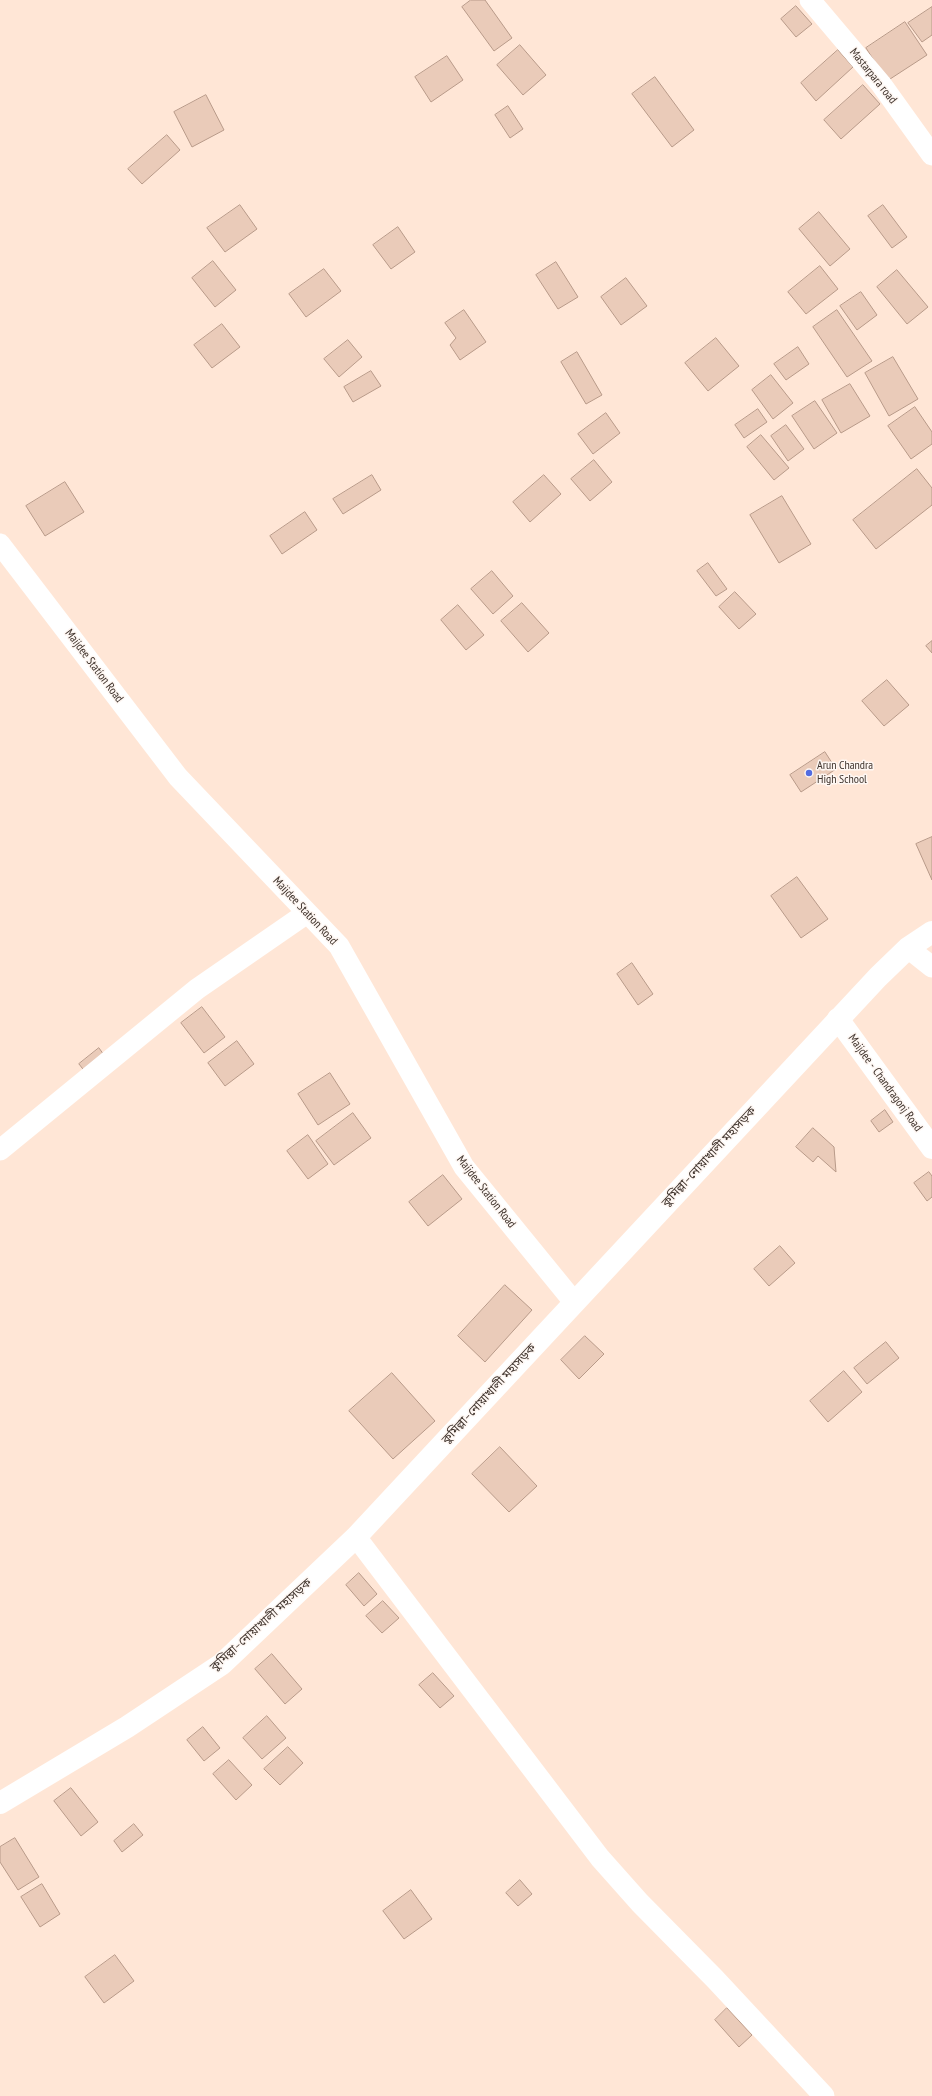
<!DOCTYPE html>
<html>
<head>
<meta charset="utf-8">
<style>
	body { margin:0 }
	canvas { display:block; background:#ffe6d6 }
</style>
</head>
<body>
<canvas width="932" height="2096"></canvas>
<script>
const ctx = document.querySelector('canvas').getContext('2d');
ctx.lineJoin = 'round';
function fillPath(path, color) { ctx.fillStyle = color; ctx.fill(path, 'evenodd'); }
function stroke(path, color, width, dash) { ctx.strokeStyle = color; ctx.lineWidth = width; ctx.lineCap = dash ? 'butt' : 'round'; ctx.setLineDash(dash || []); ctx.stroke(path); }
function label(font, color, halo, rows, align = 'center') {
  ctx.font = font + ' "PT Sans Narrow","Noto Sans Bengali",sans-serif'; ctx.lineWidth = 3; ctx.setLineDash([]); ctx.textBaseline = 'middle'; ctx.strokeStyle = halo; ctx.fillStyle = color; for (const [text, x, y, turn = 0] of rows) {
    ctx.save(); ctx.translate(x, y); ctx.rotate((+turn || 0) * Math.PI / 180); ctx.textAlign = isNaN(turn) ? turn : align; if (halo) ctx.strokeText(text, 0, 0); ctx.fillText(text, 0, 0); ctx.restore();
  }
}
const building = new Path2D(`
	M471,0h14l27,38 -18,13 -32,-44z
	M796,6l16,18 -16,13 -15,-18z
	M932,7v28l-10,7 -14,-19z
	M905,22l22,33 -40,26 -21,-33z
	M520,45l26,30 -23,20 -26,-30z
	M838,50l15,17 -37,34 -15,-18z
	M447,56l16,24 -32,22 -16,-25z
	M655,77l39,53 -22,17 -40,-53z
	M863,85l17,19 -39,35 -17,-19z
	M206,95l18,35 -32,17 -18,-35z
	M508,106l15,23 -13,9 -15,-23z
	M167,135l13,15 -38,34 -14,-15z
	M240,205l17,24 -32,23 -18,-24z
	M883,205l24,32 -15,11 -24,-32z
	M819,212l31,37 -20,17 -31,-37z
	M398,227l17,25 -24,17 -18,-24z
	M213,261l23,29 -21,17 -23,-29z
	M556,262l22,35 -20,12 -22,-34z
	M820,266l18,23 -32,25 -18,-22z
	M324,269l17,22 -35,26 -17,-23z
	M897,270l31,37 -21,17 -30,-37z
	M626,278l21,28 -26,19 -20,-28z
	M861,292l16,23 -20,15 -17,-24z
	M464,310l22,32 -26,18 -10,-15 6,-7 -11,-15z
	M837,310l35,51 -25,16 -34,-50z
	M222,324l18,23 -28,21 -18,-23z
	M716,338l23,28 -31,25 -23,-28z
	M348,340l14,17 -23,20 -15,-18z
	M798,347l11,17 -23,16 -12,-16z
	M577,352l25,43 -16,9 -25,-42z
	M893,357l25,42 -29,17 -24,-43z
	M371,371l10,15 -28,16 -9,-15z
	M771,375l22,28 -20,16 -21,-29z
	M850,384l20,32 -29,17 -19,-33z
	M815,401l22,32 -23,16 -22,-33z
	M915,407l17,25v12l-21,15 -23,-33z
	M758,409l9,13 -23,16 -9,-13z
	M606,413l14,20 -27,21 -15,-20z
	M786,425l18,24 -16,12 -17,-25z
	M761,435l28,33 -15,12 -27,-33z
	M594,460l18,22 -22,19 -19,-22z
	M917,469l15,19v17l-56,44 -23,-29z
	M372,475l9,15 -38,24 -10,-15z
	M544,475l17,19 -31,28 -17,-20z
	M65,482l19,30 -39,24 -19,-30z
	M782,496l29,48 -32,19 -29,-48z
	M305,512l12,18 -35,24 -12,-18z
	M708,563l19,26 -11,7 -19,-25z
	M492,571l21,25 -20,18 -22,-25z
	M735,592l21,22 -17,15 -20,-22z
	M522,603l27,30 -21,19 -27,-31z
	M458,605l26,30 -18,15 -25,-30z
	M932,641v12l-6,-7z
	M887,680l22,25 -25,21 -22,-25z
	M825,752l11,17 -35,23 -11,-17z
	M932,837v43l-16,-36z
	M797,877l31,42 -27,19 -30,-42z
	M632,963l21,31 -15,11 -21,-31z
	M202,1007l23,30 -21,16 -23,-30z
	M237,1041l17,23 -29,22 -17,-23z
	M99,1048l10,14 -20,15 -10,-13z
	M330,1073l20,31 -32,21 -20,-31z
	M885,1110l8,12 -14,10 -8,-11z
	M353,1113l18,25 -37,27 -18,-24z
	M813,1128l21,19 2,25 -18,-16 -5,6 -17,-15z
	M308,1135l20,29 -20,15 -21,-28z
	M929,1172l3,4v21l-5,4 -13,-18z
	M443,1175l19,24 -34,27 -19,-24z
	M780,1246l15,17 -26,23 -15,-17z
	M505,1285l27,25 -47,52 -27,-26z
	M585,1336l19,18 -25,25 -18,-19z
	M886,1342l13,16 -32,26 -13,-16z
	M844,1371l18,21 -34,30 -18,-21z
	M392,1373l43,48 -42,38 -44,-48z
	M500,1447l37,39 -28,26 -37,-38z
	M359,1573l18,21 -13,12 -18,-21z
	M383,1601l16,17 -17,15 -16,-17z
	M272,1654l30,35 -17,15 -30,-35z
	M433,1673l21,23 -14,12 -21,-23z
	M267,1716l19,22 -24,21 -19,-21z
	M203,1727l17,21 -16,13 -17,-21z
	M288,1747l15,16 -23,22 -16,-16z
	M229,1760l23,25 -16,15 -23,-26z
	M71,1788l27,34 -17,14 -27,-35z
	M134,1824l9,11 -21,17 -8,-11z
	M15,1838l24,39 -21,13 -18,-28v-15z
	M520,1880l12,14 -14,12 -12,-13z
	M42,1884l18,30 -20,13 -19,-30z
	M411,1890l21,29 -28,20 -21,-28z
	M115,1955l19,26 -30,22 -19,-26z
	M727,2008l25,27 -13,12 -24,-27z`);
fillPath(building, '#eacbb9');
stroke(building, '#b89a89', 1);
stroke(new Path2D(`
	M810,0l71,84 51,71
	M0,544l178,233 161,169 125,221 110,135
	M908,948l24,19
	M0,1150l197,-161 110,-76
	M356,1537l244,321 40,45 75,76 109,117`), '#fff', 21);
stroke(new Path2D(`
	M838,1019l94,129`), '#fff', 22);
stroke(new Path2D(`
	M0,1803l127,-76 95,-63 134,-127 522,-560 30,-29 24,-16`), '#fff', 22);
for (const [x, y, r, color] of [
	[809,773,4,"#526ce1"]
]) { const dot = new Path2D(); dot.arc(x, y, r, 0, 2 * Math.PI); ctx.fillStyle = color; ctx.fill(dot); stroke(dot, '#fef7f3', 1.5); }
label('12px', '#3f332c', '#fef7f3', [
	["Mastarpara road",873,76,51],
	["Maijdee Station Road",94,666,53],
	["Maijdee Station Road",305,911,47],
	["Maijdee - Chandragonj Road",885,1083,54],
	["কুমিল্লা–নোয়াখালী মহাসড়ক",709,1157,-47],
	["Maijdee Station Road",486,1192,52],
	["কুমিল্লা–নোয়াখালী মহাসড়ক",489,1394,-47],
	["কুমিল্লা–নোয়াখালী মহাসড়ক",261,1625,-42]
]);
label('12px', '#3f332c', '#fef7f3', [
	["Arun Chandra",817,766],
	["High School",817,780]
], 'left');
</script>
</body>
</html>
